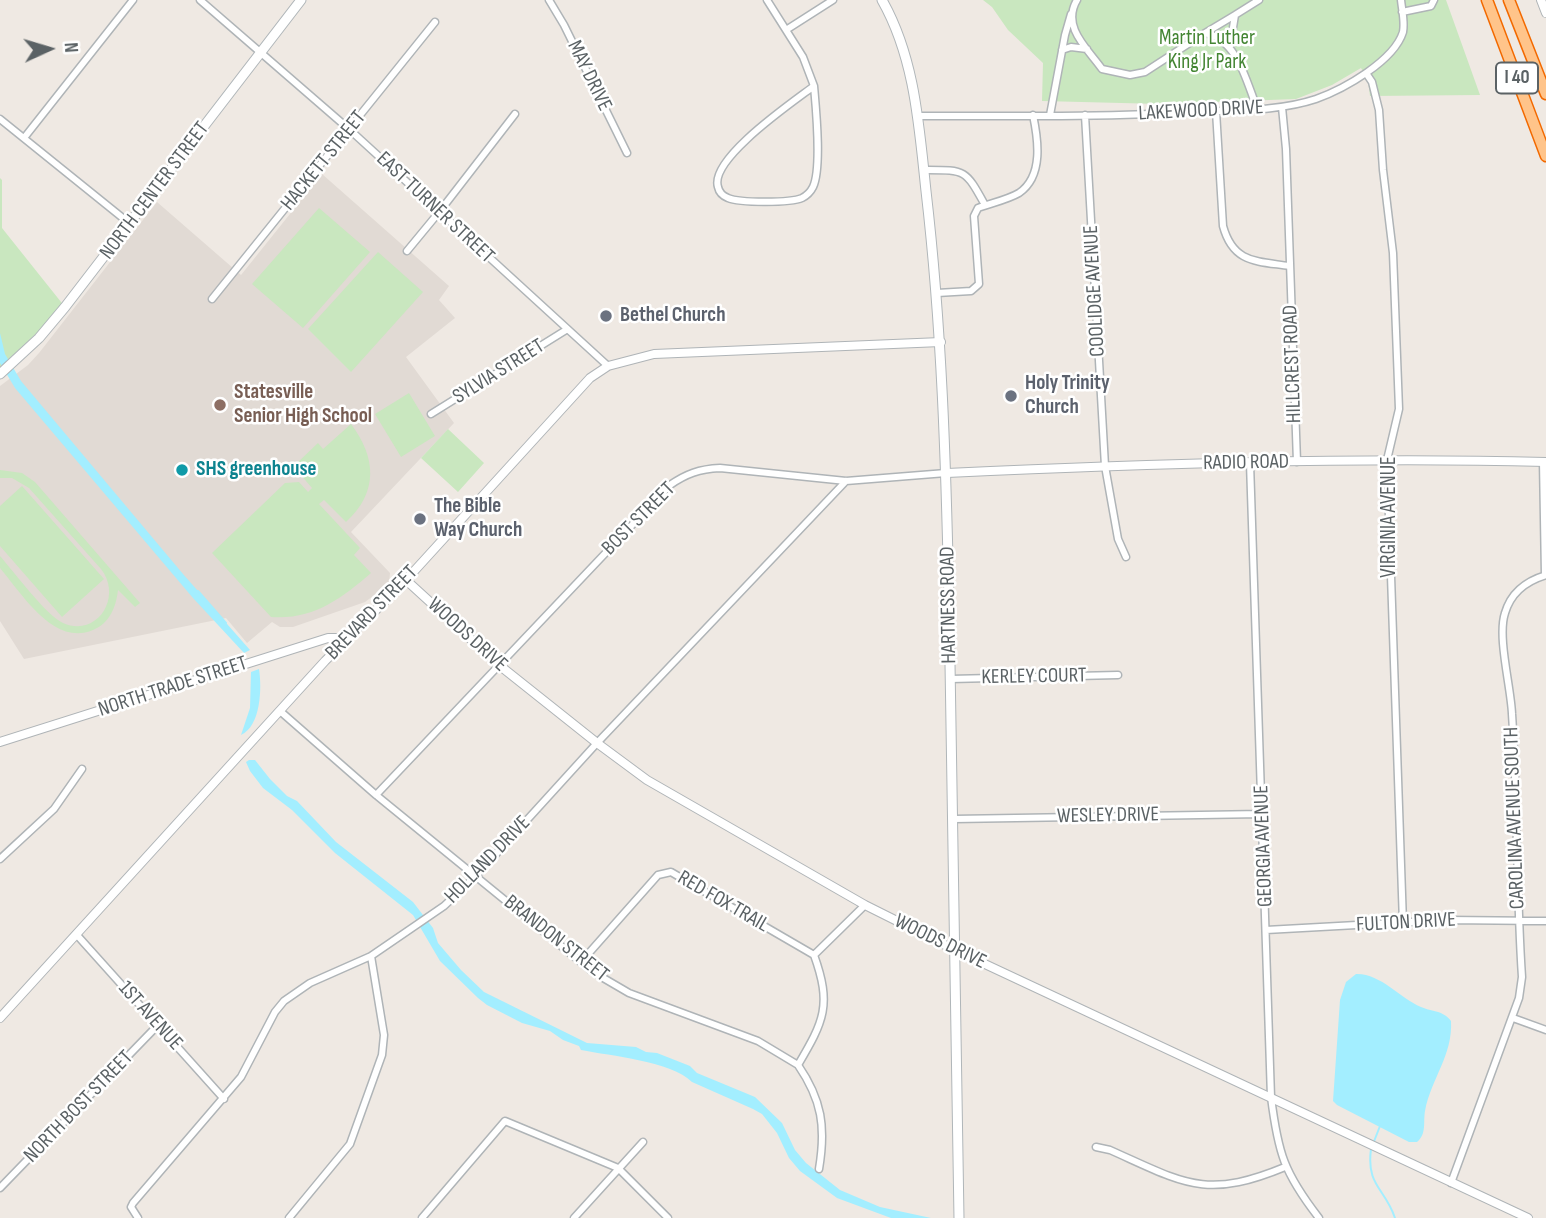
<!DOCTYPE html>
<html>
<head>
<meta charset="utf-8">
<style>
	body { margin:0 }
	#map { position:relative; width:1546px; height:1218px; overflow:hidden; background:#efe9e3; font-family:"Sofia Sans Condensed",sans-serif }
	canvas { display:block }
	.north { position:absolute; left:14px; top:14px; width:70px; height:70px; -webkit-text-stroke:5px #fff; paint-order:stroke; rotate:86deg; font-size:19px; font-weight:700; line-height:28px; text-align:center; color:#5b6265 }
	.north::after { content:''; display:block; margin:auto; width:24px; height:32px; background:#5b6265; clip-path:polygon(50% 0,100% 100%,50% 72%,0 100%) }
</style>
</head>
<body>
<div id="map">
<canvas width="1546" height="1218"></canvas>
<div class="north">N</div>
</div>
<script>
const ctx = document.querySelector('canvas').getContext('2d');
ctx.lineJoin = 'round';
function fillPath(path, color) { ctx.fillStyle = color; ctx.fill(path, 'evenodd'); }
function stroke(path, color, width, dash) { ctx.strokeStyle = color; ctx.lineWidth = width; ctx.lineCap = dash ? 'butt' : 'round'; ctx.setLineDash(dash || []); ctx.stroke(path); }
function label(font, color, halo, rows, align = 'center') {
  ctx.font = font + ' "Sofia Sans Condensed",sans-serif'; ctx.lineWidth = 5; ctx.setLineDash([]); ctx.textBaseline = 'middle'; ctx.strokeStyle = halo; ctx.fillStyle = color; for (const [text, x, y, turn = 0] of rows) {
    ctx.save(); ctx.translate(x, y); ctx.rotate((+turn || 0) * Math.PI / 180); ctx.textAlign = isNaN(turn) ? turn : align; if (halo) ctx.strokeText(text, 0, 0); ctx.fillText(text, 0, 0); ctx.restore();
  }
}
fillPath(new Path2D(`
	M322,174l127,112 -10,14 16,18 -49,39 48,66 -103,109 39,41 -1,11 -24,18 -72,25h-13l-8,-5 -25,21 -21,-25 -202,41 -24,-38v-235l28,-21 11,-12 118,-151 84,73z`), '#e1dad4');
fillPath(new Path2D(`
	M983,0h463l34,95 -110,1 -2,-16 -7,-12 -29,17 -36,14 -135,5 -119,-3 1,-38 -35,-33 -16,-23z
	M0,178l2,2v48l63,79 -65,60z
	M319,208l51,44 -67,76 -51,-44z
	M378,252l45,40 -72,80 -43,-43z
	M409,393l26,43 -34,21 -26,-43z
	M351,424c25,33 28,68 -5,98l-22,-22 -5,4 41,44 -6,7 17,18c-30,26 -58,47 -100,44l-59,-64 73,-70 14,-1 9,10 4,-4 -12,-14v-6l-4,-4 22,-21 5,6z
	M448,429l36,34 -26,29 -37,-34z
	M0,470l22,3 13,9 105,121 -5,4 -17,-17c-2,17 -8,33 -25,40 -39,17 -71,-36 -93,-62v-12c14,16 46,59 63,67 34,15 60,-26 38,-54l-72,-81 -17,-10h-12z
	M22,486l82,93 -42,38 -62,-71v-40z`), '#c9e7bf');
fillPath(new Path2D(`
	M0,333l5,21 16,27 162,193 67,76 -6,3 -51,-55 -178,-210 -15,-25z
	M259,669c3,19 2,57 -18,66l9,-27 1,-36z
	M249,760h6l15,19 17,17 10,5 39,41 77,60 20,26 5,15 23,27 23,22 103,51 49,4 10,5 11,1 33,13 7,7 58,24 27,26 13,27 11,13 34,27 40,17 51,11h-40l-54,-20 -37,-27 -11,-13 -12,-25 -15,-19 -9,-5 -61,-27c-21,-21 -81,-26 -111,-32l-2,-4 -16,-6 -13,-9 -28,-8 -35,-18 -9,-7 -38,-37 -27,-46 -78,-62 -43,-43 -29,-22 -13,-17 -4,-9z
	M1356,974c24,-1 44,24 65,33 11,5 22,3 30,14 2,34 -20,58 -26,90 -2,11 2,23 -8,31h-8l-72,-37 -4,-4 7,-101 6,-18z`), '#a3eeff');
stroke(new Path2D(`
	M198,591l28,32
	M1373,1144l7,-18
	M1371,1149c-5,37 14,39 24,69`), '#a3eeff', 2);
const minor = new Path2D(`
	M200,0l150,130 258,236
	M549,0l15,25 63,128
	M767,0l36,57 11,29
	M1077,0c-16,27 11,49 25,69l28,6 15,-3 60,-39c33,7 41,48 52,75
	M1402,12l29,-6 3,-6
	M786,30l47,-30
	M1205,33l30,-18
	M1230,46l5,-31 24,-15
	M1062,50l9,-3 16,2
	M1366,73l6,9 7,28 4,60 10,83 6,156 -12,51 16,463
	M814,86c2,23 8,82 -1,101 -2,4 -7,9 -11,11 -11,5 -63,5 -74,0 -5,-2 -9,-6 -10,-11 -9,-28 75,-85 96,-101z
	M1282,107l4,42 11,313
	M1216,111l7,115c10,37 33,35 66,40
	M1050,115l15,-80 6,-21
	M1085,115l20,351 13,73 8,18
	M917,116c94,0 189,1 283,-4 38,-2 80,-1 116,-13 28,-10 78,-38 87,-67 2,-10 -1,-22 -2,-32
	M0,119l129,104
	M24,138l109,-138
	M924,170c42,0 41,-1 61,35
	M407,251l33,-40 75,-97
	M937,293l34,-2 8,-7 -5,-68 4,-8c13,-5 29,-8 41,-15 25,-17 19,-54 14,-78
	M212,299l223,-277
	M431,414l135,-84
	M1543,462l2,113
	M1250,463l21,634c7,56 13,76 48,121
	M950,679l168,-4
	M280,711l96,84 217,177 36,21 129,48 40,24
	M376,795l294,-310c16,-11 29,-16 50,-17l126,13 100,-8
	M954,819l308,-5
	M0,859l54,-50 28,-40
	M1266,930l181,-10 99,1
	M76,934l148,165
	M581,962l77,-87 13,-3 143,83
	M1513,1018l33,12
	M1096,1147l14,3c74,33 95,50 175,17
	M819,1169c7,-42 3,-69 -21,-104 26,-44 34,-60 16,-110l51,-50
	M1451,1183l68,-185 3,-21c-6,-88 -4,-175 -10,-263 -1,-27 -15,-77 -7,-101 6,-21 21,-32 41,-38
	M0,1188l158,-163
	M138,1218l-7,-11 2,-4 108,-126 34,-65 9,-11 26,-18 61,-27 73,-50 32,-30 121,-133 249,-262
	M289,1218l61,-74 32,-89 2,-20 -13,-79
	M422,1218l83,-97 113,47 50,50
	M574,1218l69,-76`);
const tertiary = new Path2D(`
	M1541,0l5,13
	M947,473c199,-9 399,-16 599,-11
	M406,580l93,85 98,78 50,37 218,125 92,46 571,267
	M0,742l328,-104h20
	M0,1018l325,-357 81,-81 184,-202 18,-12 46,-12 287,-12`);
const secondary = new Path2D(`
	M882,0c33,58 37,126 44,191 16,137 20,274 23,411 4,206 8,411 10,616
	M0,374l39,-36 26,-31 236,-307`);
const motorway = new Path2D(`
	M1487,0l59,156
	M1509,0l37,94`);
stroke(minor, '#afb4b7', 9);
stroke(tertiary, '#afb4b7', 10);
stroke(secondary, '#b0b6b9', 11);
stroke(motorway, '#f26900', 13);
stroke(minor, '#fff', 6);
stroke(tertiary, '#fff', 8);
stroke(secondary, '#fff', 9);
stroke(motorway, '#ffc48a', 10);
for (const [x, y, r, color] of [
	[606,316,7,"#6b7280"],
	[1011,396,7,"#6b7280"],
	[220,405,7,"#8d6e63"],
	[182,470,7,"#0f9aa8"],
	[420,519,7,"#6b7280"]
]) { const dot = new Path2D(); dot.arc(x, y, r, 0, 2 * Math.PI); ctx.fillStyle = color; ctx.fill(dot); stroke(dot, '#fff', 2.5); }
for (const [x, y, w] of [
	[1517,78,42]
]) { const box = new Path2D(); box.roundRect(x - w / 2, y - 15.5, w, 31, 5); ctx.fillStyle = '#fff'; ctx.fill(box); stroke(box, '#5b6265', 2); }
label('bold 19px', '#5b6265', null, [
	["I 40",1517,78]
]);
label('21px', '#438532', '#fff', [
	["Martin Luther",1207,39],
	["King Jr Park",1207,63]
]);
label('21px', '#5b6265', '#fff', [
	["MAY DRIVE",589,76,64],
	["LAKEWOOD DRIVE",1201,111,-3],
	["HACKETT STREET",324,161,-51],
	["NORTH CENTER STREET",155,191,-53],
	["EAST TURNER STREET",435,208,43],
	["COOLIDGE AVENUE",1095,291,-93],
	["HILLCREST ROAD",1293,364,-92],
	["SYLVIA STREET",499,372,-32],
	["RADIO ROAD",1246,463,-1],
	["VIRGINIA AVENUE",1390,517,-90],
	["BOST STREET",639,519,-45],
	["HARTNESS ROAD",949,605,-91],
	["BREVARD STREET",372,613,-46],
	["WOODS DRIVE",467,635,42],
	["KERLEY COURT",1034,677,-1],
	["NORTH TRADE STREET",173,687,-18],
	["WESLEY DRIVE",1108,816,-1],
	["CAROLINA AVENUE SOUTH",1515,818,-92],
	["GEORGIA AVENUE",1264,846,-92],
	["HOLLAND DRIVE",488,860,-46],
	["RED FOX TRAIL",723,902,30],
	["FULTON DRIVE",1406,923,-3],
	["BRANDON STREET",556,939,38],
	["WOODS DRIVE",940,942,26],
	["1ST AVENUE",150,1016,48],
	["NORTH BOST STREET",79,1107,-46]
]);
label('bold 21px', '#5b616d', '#fff', [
	["Bethel Church",620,316],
	["Holy Trinity",1025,384],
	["Church",1025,408],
	["The Bible",434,507],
	["Way Church",434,531]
], 'left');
label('bold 21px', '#785e54', '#fff', [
	["Statesville",234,393],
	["Senior High School",234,417]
], 'left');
label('bold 21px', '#0d838f', '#fff', [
	["SHS greenhouse",196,470]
], 'left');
</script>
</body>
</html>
